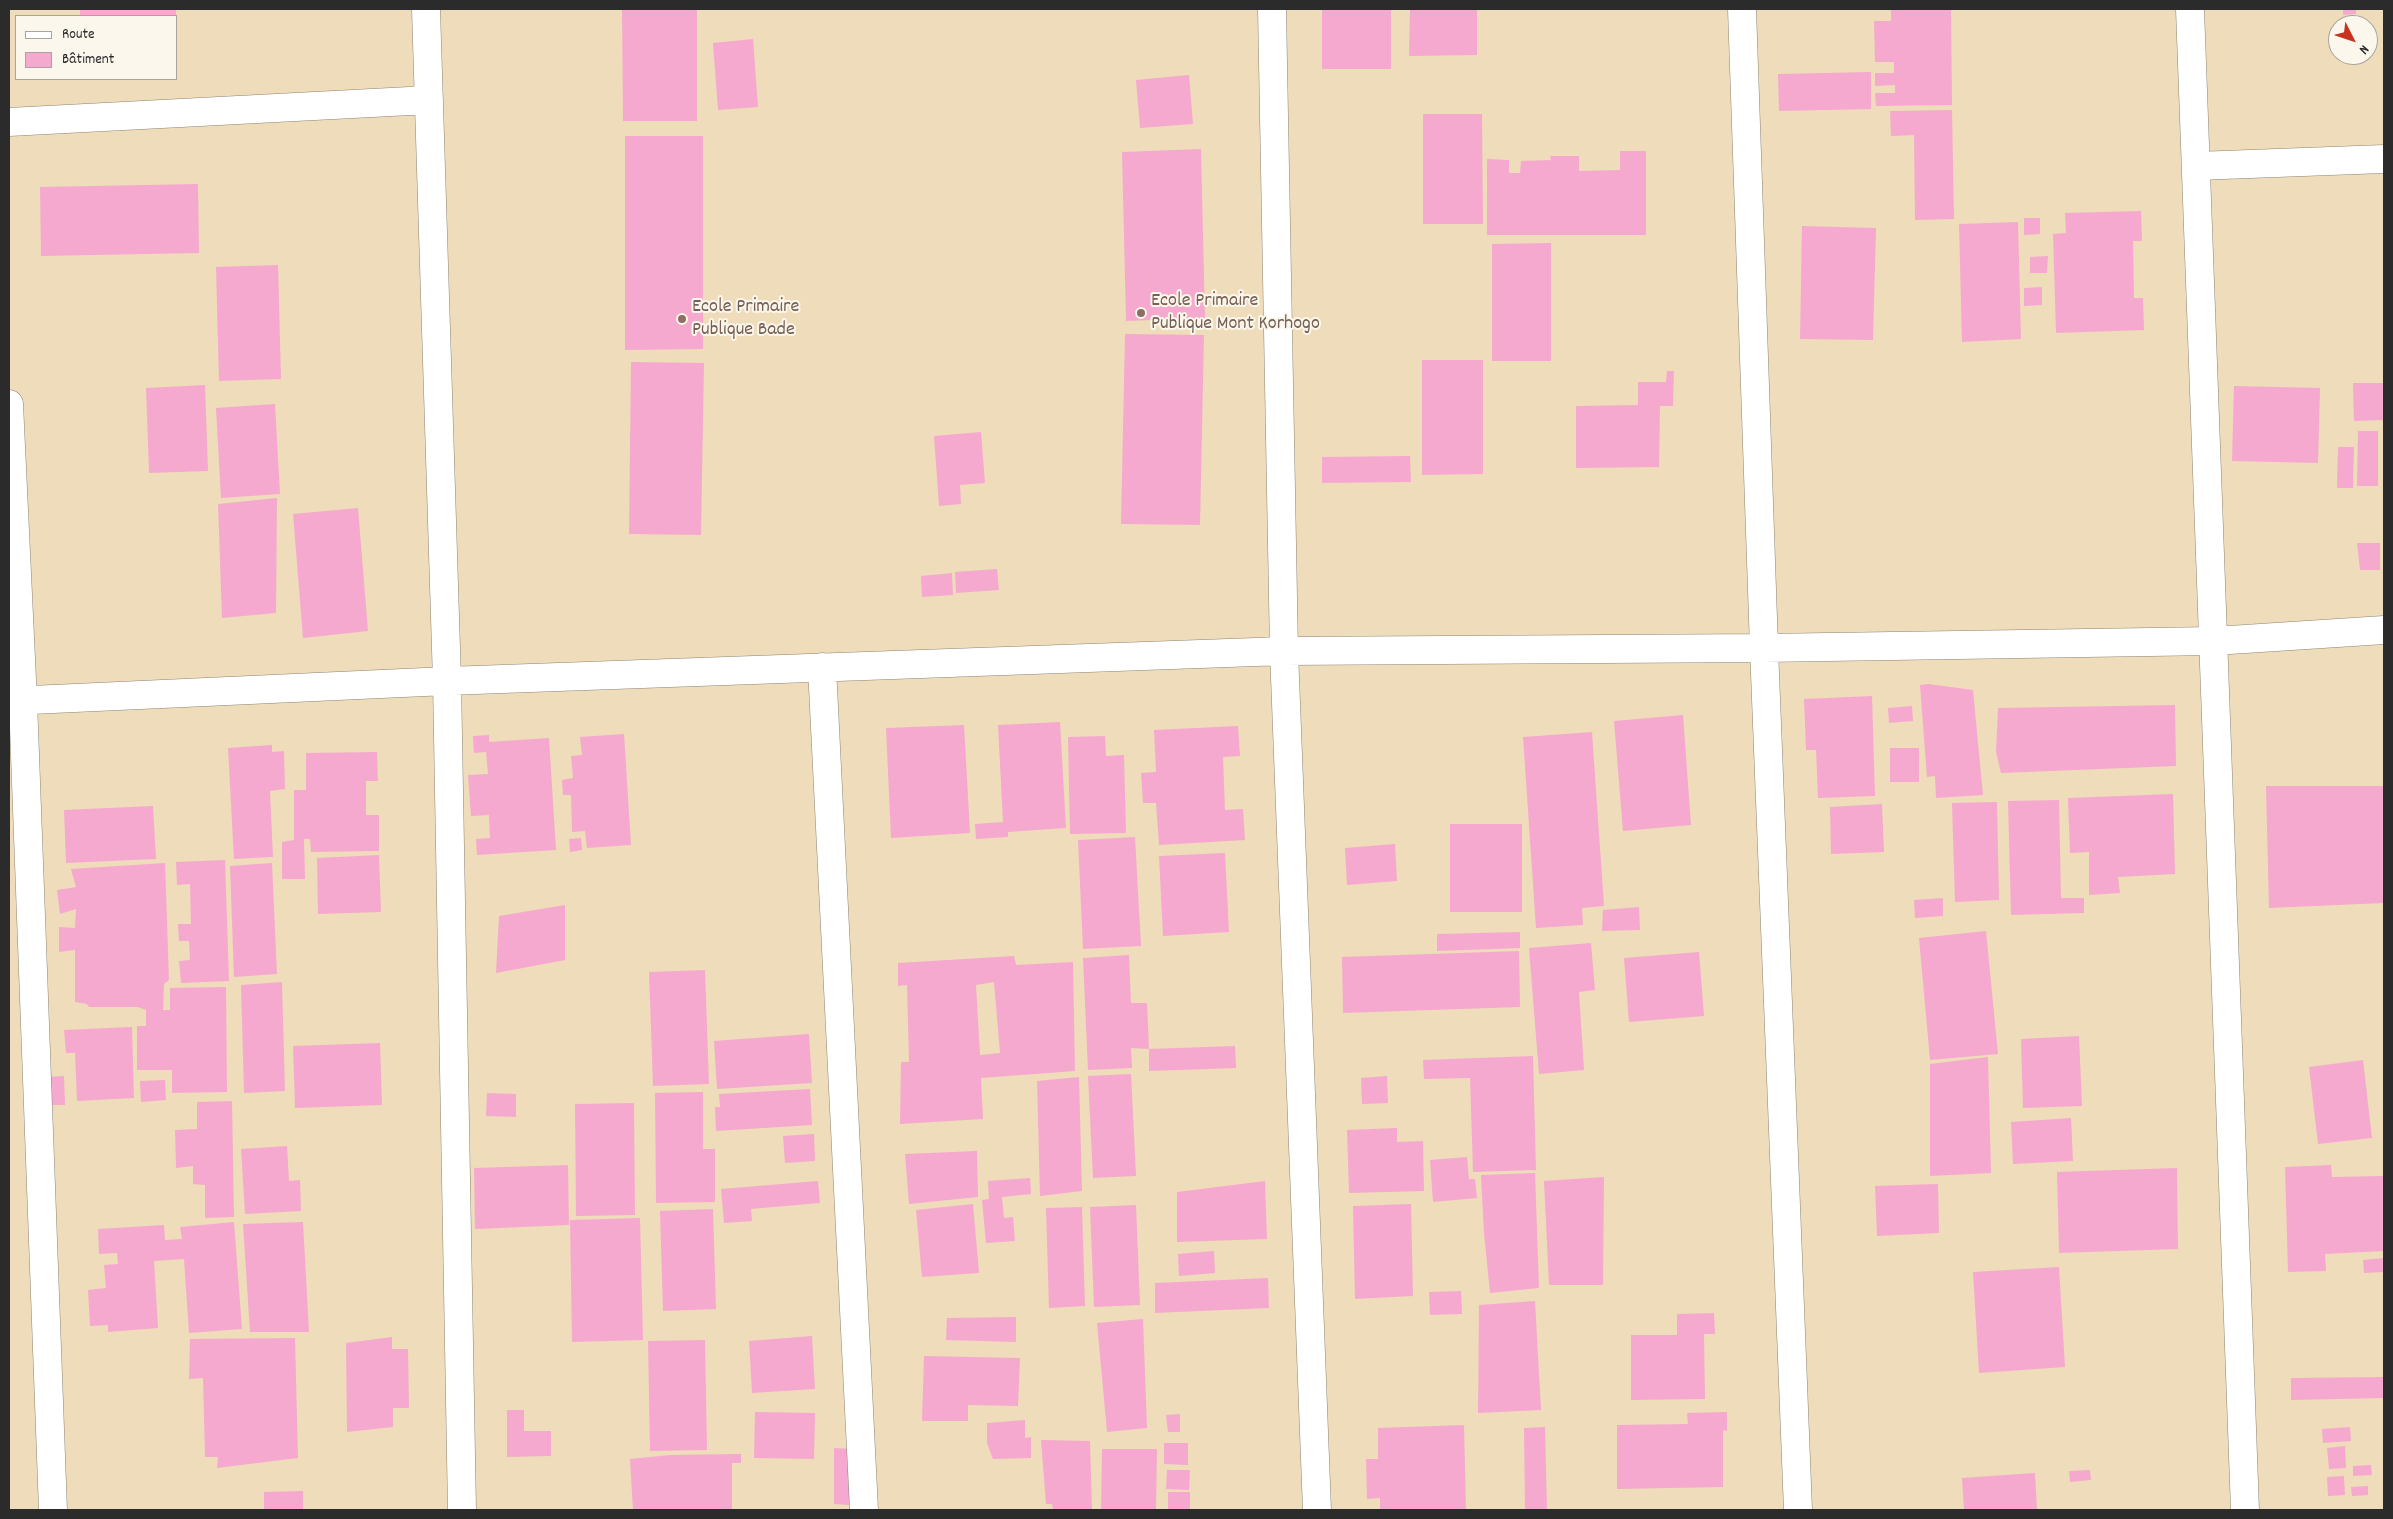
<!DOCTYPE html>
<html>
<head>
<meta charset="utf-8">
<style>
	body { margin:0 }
	#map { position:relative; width:2393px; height:1519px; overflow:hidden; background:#efdcba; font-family:Dekko,sans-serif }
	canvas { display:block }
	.frame { position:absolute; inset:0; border:10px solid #2b2b2b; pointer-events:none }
	.legend { position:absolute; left:15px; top:15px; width:162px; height:65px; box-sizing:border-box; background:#fbf7ec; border:1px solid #a8a59f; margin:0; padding:6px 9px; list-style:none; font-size:15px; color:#2b2b2b }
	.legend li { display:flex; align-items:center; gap:10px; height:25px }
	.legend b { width:25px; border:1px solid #a8a59f }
	.north { position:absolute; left:2328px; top:15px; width:50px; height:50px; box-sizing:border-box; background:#fbf7ec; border:1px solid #a8a59f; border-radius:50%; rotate:131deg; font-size:14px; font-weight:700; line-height:20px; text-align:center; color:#2b2b2b }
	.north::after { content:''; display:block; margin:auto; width:18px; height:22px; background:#c8321e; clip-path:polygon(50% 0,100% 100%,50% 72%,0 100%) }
</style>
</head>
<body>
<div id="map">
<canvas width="2393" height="1519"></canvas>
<div class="frame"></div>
<ul class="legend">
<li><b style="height:6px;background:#fff"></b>Route</li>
<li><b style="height:14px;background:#f5a9ce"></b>Bâtiment</li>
</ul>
<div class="north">N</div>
</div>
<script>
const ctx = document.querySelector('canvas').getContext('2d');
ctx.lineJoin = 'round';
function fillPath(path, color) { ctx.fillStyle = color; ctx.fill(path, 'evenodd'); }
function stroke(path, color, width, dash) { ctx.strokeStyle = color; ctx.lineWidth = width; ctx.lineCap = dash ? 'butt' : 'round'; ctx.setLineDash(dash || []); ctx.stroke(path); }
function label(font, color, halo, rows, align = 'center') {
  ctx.font = font + ' Dekko,sans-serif'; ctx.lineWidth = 4; ctx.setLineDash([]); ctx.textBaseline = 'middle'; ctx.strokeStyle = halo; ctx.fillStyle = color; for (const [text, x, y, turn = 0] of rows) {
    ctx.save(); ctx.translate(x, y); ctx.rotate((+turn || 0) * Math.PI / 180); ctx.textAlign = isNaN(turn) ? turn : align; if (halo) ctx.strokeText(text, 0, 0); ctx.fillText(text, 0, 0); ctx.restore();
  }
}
fillPath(new Path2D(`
	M80,9h96v7h-96z
	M622,9h75v112h-74z
	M1322,9h69v60h-69z
	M1410,9h67v46l-68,1z
	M1891,9h60l1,96 -76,1 -1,-13h20v-8l-20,1v-13h19v-11h-19l-1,-41h17z
	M2343,9h13v5l-13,1z
	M753,39l5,68 -40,3 -5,-67z
	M1871,72v37l-92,2 -1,-37z
	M1189,75l4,49 -53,4 -4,-48z
	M1952,110l2,109 -39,1 -1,-85 -23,1 -1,-25z
	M1423,114h59l1,110h-60z
	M625,136h78v213l-78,1z
	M1201,149l4,169 -79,3 -4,-169z
	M1620,151h26v84h-159v-76l22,1v13h11l1,-12 30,-1 -1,-4h29v15l41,-1z
	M198,184l1,69 -158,3 -1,-69z
	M2141,211l1,30h-9l1,57h9l1,32 -88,3 -3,-99 13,-1 -1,-20z
	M2024,218h16v16l-16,1z
	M2018,222l3,117 -59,3 -3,-118z
	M1802,226l74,2 -3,112 -73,-1z
	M1551,243v118h-59v-117z
	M2048,256l-1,17h-17v-16z
	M278,265l3,114 -62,2 -3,-114z
	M2042,287v18l-18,1v-18z
	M1125,334l79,1 -4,190 -79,-1z
	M1422,360h61v114l-61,1z
	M631,362l73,1 -3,172 -72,-1z
	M1667,371h7l-1,35h-13l-1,61 -83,1v-62l62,-1v-23h28z
	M2353,383h31v37l-30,1z
	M205,385l3,86 -59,2 -3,-85z
	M2234,386l86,2 -2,75 -86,-2z
	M275,404l5,90 -59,4 -5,-90z
	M2358,431h20v55h-21z
	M981,432l4,51 -25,2 1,19 -22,2 -5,-70z
	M2338,447h16l-1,41h-16z
	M1410,456l1,26 -89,1v-26z
	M277,498l-1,115 -54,5 -4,-114z
	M358,508l10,123 -65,7 -10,-124z
	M2357,543h23v27h-20z
	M997,569l2,21 -43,3 -1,-21z
	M952,573l1,22 -31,2 -1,-21z
	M1928,684l45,6 10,105 -47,3 -1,-22 -8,1 -7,-92z
	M1872,696l3,100 -57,2 -2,-48h-10l-2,-51z
	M2175,705l1,61 -175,7 -5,-21 2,-44z
	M1912,706l1,15 -24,2 -1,-15z
	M1683,715l8,110 -68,6 -9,-110z
	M1060,722l6,106 -58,4v5l-32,2 -1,-15 28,-2 -5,-97z
	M964,725l6,108 -79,5 -5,-110z
	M1238,726l2,30 -17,1 2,53 18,-1 2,31 -86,5 -3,-42h-13l-2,-30 15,-1 -2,-42z
	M1592,732l12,174 -22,2 1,17 -47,3 -13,-191z
	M624,734l7,111 -44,3 -2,-17 -13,1 -1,-37h-8l-1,-15 11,-2 -2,-22 11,-1 -2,-18z
	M489,735v7l60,-4 7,112 -79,5 -1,-16 14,-1 -1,-23 -18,1 -3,-41 20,-1 -2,-22 -12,1 -1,-17z
	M1105,736l1,20 18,-1 2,78 -56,1 -2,-97z
	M272,745v7l12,-1 1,38 -15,2 3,66 -39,2 -6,-111z
	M1890,748h29v34h-29z
	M377,752l1,29h-12v34h13v36l-68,1 -1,-13h-6l1,40h-23v-37l12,-2v-50h12v-37z
	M2266,786h118v117l-115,5z
	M2173,794l2,80 -57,3 2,16 -31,2v-43l-19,1 -2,-55z
	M2059,800l2,98h23v15l-73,2 -3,-114z
	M1997,802l2,98 -44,2 -3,-99z
	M1882,804l2,48 -53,2 -1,-47z
	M153,806l3,53 -90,4 -2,-53z
	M1450,824h72v88h-72z
	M1135,837l6,109 -58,3 -5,-109z
	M581,838l1,12 -12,2 -1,-13z
	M1395,844l2,37 -50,4 -2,-37z
	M1225,853l4,79 -66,4 -4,-80z
	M379,855l2,57 -63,2 -1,-56z
	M225,860l4,121 -48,2 -2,-22 11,-1 -1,-19h-10l-1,-17h13l-1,-40 -13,1 -1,-23z
	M165,863l4,117 -5,4 -1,26h7v-22l56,-1 1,105 -55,1v-23h-35v-44h9v-16l-8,-3h-49l-2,-3 -12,-2v-52l-16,2v-25l16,1 1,-19 -16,5 -3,-24 19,-3 -5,-18z
	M272,863l5,111 -43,3 -4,-111z
	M1943,898v18l-28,2 -1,-18z
	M565,905v55l-69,13 3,-57z
	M1639,907l1,23 -38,1 1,-21z
	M1986,931l12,123 -68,6 -11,-122z
	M1520,932v16l-83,3v-17z
	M1591,943l4,47 -16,2 5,78 -45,4 -10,-126z
	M1519,951l1,56 -177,6 -1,-56z
	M1699,952l5,64 -75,6 -5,-64z
	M1129,955l2,48h16l2,46 -18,-1 1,20 -44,2 -5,-112z
	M1014,956l2,9 57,-3 2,109 -94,7 2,41 -83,5 1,-62h8l-2,-77 -9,1v-23zM994,982l6,71 -20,2 -4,-70z
	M705,970l4,114 -56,2 -4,-114z
	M282,982l3,109 -41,2 -3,-108z
	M132,1027l2,71 -57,3 -2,-48h-9l-2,-23z
	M809,1034l3,49 -95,6 -3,-48z
	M2079,1036l3,70 -59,2 -2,-69z
	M380,1043l2,62 -87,3 -2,-62z
	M1235,1046l1,22 -87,3v-22z
	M1533,1056l3,114 -63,2 -3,-94 -46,1 -1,-19z
	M1988,1057l3,116 -61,3v-112z
	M2363,1060l9,78 -54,6 -9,-77z
	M1131,1074l5,102 -43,2 -5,-102z
	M64,1076l1,29h-20l-1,-28z
	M1387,1076l1,27 -26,1 -1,-26z
	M1079,1077l3,114 -42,5 -3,-115z
	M165,1080l1,20 -25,2 -1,-21z
	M810,1089l2,36 -96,6 -1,-24h5l-1,-13z
	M703,1092v57h12v53l-59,1 -1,-110z
	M487,1093l29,1v23l-30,-1z
	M232,1101l2,116 -29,1v-33l-12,-1v-18l-17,2 -1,-38 22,-1v-27z
	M634,1103l1,112 -59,1 -1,-112z
	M2071,1118l2,43 -60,3 -2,-42z
	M1397,1128v14l26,-1 1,50 -75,2 -2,-63z
	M814,1134l1,27 -30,2 -2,-27z
	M287,1146l2,35 11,-1 1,31 -56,3 -4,-65z
	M977,1151l1,46 -69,7 -4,-50z
	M1467,1157l2,22h6l2,19 -44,4 -3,-42z
	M568,1165l1,60 -94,4 -1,-61z
	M2331,1165l1,12 52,-1v75l-59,3 1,17 -38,1 -3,-105z
	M2177,1168l1,81 -119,4 -2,-81z
	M1535,1173l4,115 -49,5 -6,-60 -3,-58z
	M1604,1177l-1,108h-54l-5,-104z
	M1030,1178l1,16 -29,3 2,21 9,-1 2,24 -29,2 -4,-43 7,-1 -1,-18z
	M818,1181l2,22 -69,6 1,12 -28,2 -3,-34z
	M1265,1181l2,58 -90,3v-50z
	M1938,1184l1,49 -62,3 -2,-50z
	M973,1204l6,69 -57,4 -6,-67z
	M1411,1204l2,92 -58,3 -2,-93z
	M1136,1205l4,100 -46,2 -4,-100z
	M1082,1207l3,99 -36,2 -3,-100z
	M713,1209l3,100 -53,2 -3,-100z
	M640,1218l3,122 -71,2 -2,-122z
	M234,1222l8,107 -53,4 -5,-74 -30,2 4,67 -50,4v-7l-18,1 -2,-36 18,-2 -2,-23 14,-1 -1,-11 -18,1 -1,-25 66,-4 1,15 17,-1 -2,-12z
	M303,1222l6,110h-59l-7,-108z
	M1214,1251l1,22 -36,3 -1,-22z
	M2384,1258v14l-20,1 -1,-13z
	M2059,1267l6,100 -86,6 -6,-101z
	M1268,1278l1,30 -114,5v-30z
	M1461,1291l1,23 -32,1 -1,-23z
	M1535,1301l6,109 -63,3 1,-108z
	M1714,1313l1,21h-11l1,65 -74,1v-65h46v-21z
	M1016,1317v25l-70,-2 1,-22z
	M1143,1319l4,109 -40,4 -10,-109z
	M812,1336l3,53 -63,4 -3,-52z
	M392,1337v12h16l1,59h-16v19l-46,5 -1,-89z
	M295,1338l3,120 -81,10 1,-11h-13l-2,-79 -14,1 1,-40z
	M705,1340l2,110 -57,1 -2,-110z
	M924,1356l96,2 -2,48 -50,-1v16h-46z
	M2384,1377v21l-93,2v-22z
	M507,1410h17v21h27v25l-44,1z
	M755,1412l60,1 -1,46 -60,-1z
	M1727,1412v19l-4,-1v57l-106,2v-64l71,-1 -1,-11z
	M1180,1414v18h-12l-2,-17z
	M1025,1420v18l6,-1v21l-38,1 -6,-16v-20z
	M1464,1425l2,85h-86v-12l-13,1 -1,-40h12v-31z
	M1545,1427l2,83h-22l-1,-82z
	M2350,1427l1,14 -28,2 -1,-14z
	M1041,1440l49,1 2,69h-39l-1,-6h-6z
	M1164,1443h24v22l-24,-1z
	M2345,1446l1,22 -17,1 -2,-21z
	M834,1448l17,1 -1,56 -16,-1z
	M1102,1449h55l-1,61h-55z
	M741,1454v9h-9v47h-99l-3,-51 40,-4z
	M2371,1465l1,10 -19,1v-10z
	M1167,1470h23l-1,20 -23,-1z
	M2090,1470l1,10 -21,2 -1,-11z
	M2035,1473l2,37h-73l-2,-32z
	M2344,1476l1,19 -17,1 -1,-19z
	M2368,1486v9l-16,1 -1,-9z
	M303,1491v19h-39v-18z
	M1168,1492h22v17h-22z`), '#f5a9ce');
const minor = new Path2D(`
	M426,9l21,672 15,829
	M1272,9l12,642 33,859
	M1742,9l22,639 34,862
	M2190,9l55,1501
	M9,122l420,-22
	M2196,166l188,-7
	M9,404l14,297 30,809
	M822,667l42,843
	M9,701l438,-20 837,-30 480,-3 450,-7 170,-11`);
stroke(minor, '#8d8472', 29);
stroke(minor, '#fff', 28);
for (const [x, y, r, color] of [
	[1141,313,5,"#8d6e63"],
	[682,319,5,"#8d6e63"]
]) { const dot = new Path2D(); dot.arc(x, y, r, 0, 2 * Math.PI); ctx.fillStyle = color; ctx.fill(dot); stroke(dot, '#fbf7ec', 2); }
label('20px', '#785e54', '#fbf7ec', [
	["Ecole Primaire",1151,302],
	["Publique Mont Korhogo",1151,325],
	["Ecole Primaire",692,308],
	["Publique Bade",692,331]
], 'left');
</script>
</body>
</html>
